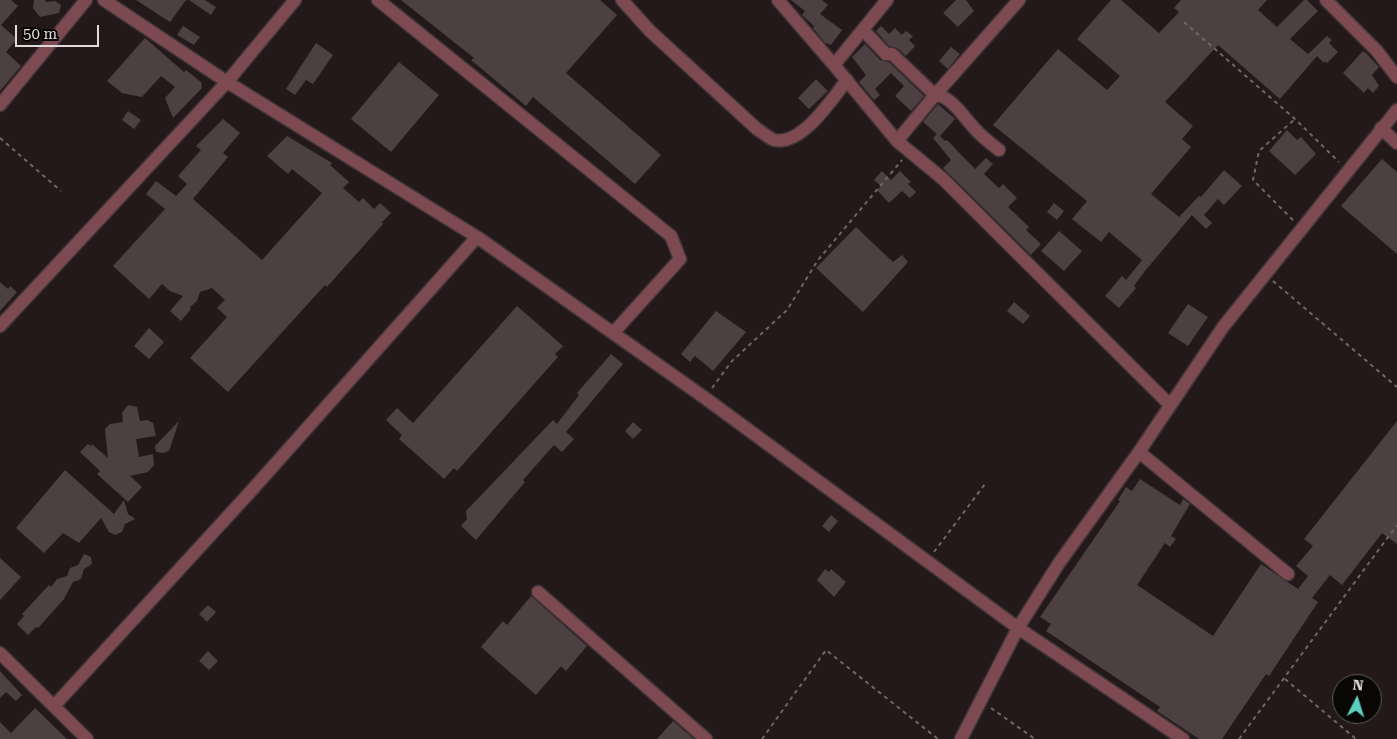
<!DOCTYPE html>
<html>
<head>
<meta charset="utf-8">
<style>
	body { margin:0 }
	#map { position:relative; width:1397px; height:739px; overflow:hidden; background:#23191a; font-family:"Roboto Serif",serif }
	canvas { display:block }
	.north { position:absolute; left:1332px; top:674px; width:50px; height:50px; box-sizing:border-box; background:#090606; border:1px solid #5f5a5b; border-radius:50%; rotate:5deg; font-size:14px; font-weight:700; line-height:20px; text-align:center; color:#e1d9da }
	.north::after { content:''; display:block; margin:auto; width:18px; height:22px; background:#5acebd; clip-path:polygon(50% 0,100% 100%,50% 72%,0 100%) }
	.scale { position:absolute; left:15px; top:25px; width:84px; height:22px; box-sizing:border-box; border:2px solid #e1d9da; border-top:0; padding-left:6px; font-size:15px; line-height:18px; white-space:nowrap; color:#e1d9da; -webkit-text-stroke:4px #090606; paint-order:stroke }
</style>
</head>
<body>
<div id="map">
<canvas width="1397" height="739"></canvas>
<div class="north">N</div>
<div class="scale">50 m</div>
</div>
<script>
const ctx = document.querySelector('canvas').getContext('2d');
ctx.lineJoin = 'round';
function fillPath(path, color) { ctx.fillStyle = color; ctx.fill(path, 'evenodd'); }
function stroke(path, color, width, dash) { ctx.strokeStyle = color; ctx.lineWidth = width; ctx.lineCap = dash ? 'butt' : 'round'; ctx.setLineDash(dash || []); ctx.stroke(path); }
fillPath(new Path2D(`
	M0,0h11l7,6 -17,19 16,14 -11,13 15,14 -21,25z
	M34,0h11l1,2 9,-1 6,4 -2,8 -19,4 -7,-9z
	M136,0h50l-16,22z
	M189,0h16l11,7 -5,8z
	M401,0h199l17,15 -51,58 95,82 -26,29 -102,-87 -7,9 -55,-46 3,-2z
	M791,0h31l6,5 -8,9 22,16 -11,15 -6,-2 -12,-15 1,-2 -12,-11 3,-4z
	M956,0h10l8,11 -16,16 -15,-14z
	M1111,0h10l38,33 20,-21 -5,-4 7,-8h86l-9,10 19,17 27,-27h3l11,11 -28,28 18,15 19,-18 5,4 -3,3 9,9 -11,11 -2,-2 -1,2 -7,-7 -37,43 -62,-54 -53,57 28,24 -11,13 9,8 -40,47 28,23 20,-21 2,1 23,-27 18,16 -18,19 -6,-6 -14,16 8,8 -6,6 -14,-14 -47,56 -11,15 2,2 -17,20 -14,-12 17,-20 4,4 16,-20 -33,-28 -8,10 -29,-23 15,-18 -94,-76 65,-76 49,41 13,-14 -43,-37z
	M183,26l17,11 -6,8 -17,-10z
	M881,26l8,8 6,-6 7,7 4,-4 7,5 -4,4 6,6 -9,10 -9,-8 -8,-2 -13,-15z
	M145,38l39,34 2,-2 15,12 1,6 -29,30 -8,-20 10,-11 -14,-11 -19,21 -20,-4 -15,-12z
	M316,43l17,12 -20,29 -7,-4 -11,15 -9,-6z
	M865,44l15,16 9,2 35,34 -13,15 -16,-15 9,-10 -13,-13 -16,16 5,6 -6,5 -15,-18 7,-7 -14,-18z
	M951,47l9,7 -12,15 -9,-8z
	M1362,52h3l14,15 -7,8 7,11 -6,7 -5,-5 -4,5 -21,-20z
	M399,62l40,33 -48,57 -40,-33z
	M816,79l12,12 -19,18 -11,-11z
	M938,104l17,15 -15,17 5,5 2,-1 28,29 11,-11 7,6 -9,10 15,14 4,-4 14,14 -9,9 21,20 -3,3 15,14 -10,11 -88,-87 8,-8 -18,-22 4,-4 -14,-12z
	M128,111l13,9 -7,9 -12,-9z
	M223,119l17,14 -17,20 5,4 -35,42 69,61 60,-67 -30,-24 -4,5 -21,-18 20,-20 45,27 -2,2 19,17 -6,6 16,14 4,-4 11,11 6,-6 11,10 -9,9 1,2 -56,63 -2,-2 -97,107 -38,-34 37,-41 -10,-9 8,-8 -13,-12 -12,4 -3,9 -7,6 1,2 -10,12 -11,-10 13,-15 -13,-5 -8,-7 -13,15 -36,-33 52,-57 -19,-15 10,-13 20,15 11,-12 -9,-8 23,-26 -5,-4z
	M1287,130l10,10 4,-3 15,17 -21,21 -26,-24z
	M1382,159l15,13v82l-56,-48z
	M882,171l9,9 9,-9 11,11 -3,2 8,8 -6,6 -8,-7 -13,12 -12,-13 4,-4 -7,-6z
	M1054,203l10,8 -7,9 -10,-8z
	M856,227l37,35 9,-7 6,7 -45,50 -47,-44z
	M1059,231l23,20 -18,20 -23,-20z
	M0,282l8,7 2,-3 7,6 -17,19z
	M1014,302l16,14 -7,8 -16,-13z
	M1188,304l20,13 -20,29 -20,-13z
	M517,306l46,40 -8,8 3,3 -101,114 -3,-3 -10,11 -45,-40 3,-4 -16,-15 11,-12 16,15z
	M716,311l30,21 -33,39 -18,-15 -5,6 -9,-8z
	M149,328l15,14 -15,17 -15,-13z
	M611,354l12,10 -57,68 8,7 -12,13 -8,-7 -31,35 2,2 -49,58 -15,-14 6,-7 -1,-8 87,-91 4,4 22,-29 -2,-2z
	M128,405l9,2 3,14 7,-1 6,3 3,13 -20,3 3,18 14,-3 1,11 -6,7 -18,4 12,11 -14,15 -31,-28 3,-3 -20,-19 8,-8 3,2 1,-2 16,14 -3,-29 5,-5 13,-2 -1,-9z
	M179,421l-10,30 -6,2 -7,-1 -1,-6z
	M1397,421v123l-15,-11 -40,52 -12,-10 -18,23 6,4 -49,74 -3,-2 -44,65h-23l-42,-28 3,-4 -114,-76 5,-7 -11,-7 80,-116 -2,-1 8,-13 6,4 8,-12 40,26 3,-6 7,5 -19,32 5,3 -6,8 -5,-4 -28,42 76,51 48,-72 37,25 10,-13 -12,-10 17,-20 -9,-7z
	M633,422l9,8 -9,9 -8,-8z
	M65,470l49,44 10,-14 4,14 7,5 -10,5 -3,8 -7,3 -6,-3 -8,-14 -22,25 -16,-10 -19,20 -28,-25z
	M831,515l7,6 -9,11 -7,-6z
	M84,554l7,3 1,7 -8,5 -3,10 -8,3 -9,17 -26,29 -2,-1 -8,8 -11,-11 7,-8 -2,-2 27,-29 2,2 6,-8 10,-3 3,-8 8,-3z
	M0,558l21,19 -21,23z
	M825,569l4,3 2,-3 15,13 -12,15 -17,-17z
	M531,596l56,50 -21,25 -5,-5 -25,29 -55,-48 22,-26 4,4z
	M208,605l8,7 -9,10 -8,-8z
	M208,651l10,10 -9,9 -10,-9z
	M0,671l22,24 -6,6 -10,-9 -6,6z
	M35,708l32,31h-67v-17l11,11z
	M673,721l21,18h-37z`), '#4c4042');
const minor = new Path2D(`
	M104,0l123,82 250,155 228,161 313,230 165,111
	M378,0l293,236 9,23 -66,73
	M622,0l28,31 107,98c5,3 12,9 17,11 28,6 58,-41 73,-60
	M778,0l56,65
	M887,0l-53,65 63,76 46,38 227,226
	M1326,0l51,51 20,26
	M863,30l23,24h6l43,41c17,1 29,23 40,34 7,8 15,14 24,21
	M0,105l86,-105
	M1381,128l16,15
	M897,141l38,-46 84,-95
	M0,326l227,-244 68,-82
	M1139,452l149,122
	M538,592l168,147
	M0,653l87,86
	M54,706l198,-216 225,-253
	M961,739l57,-111 41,-65 80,-111 84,-125 174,-217`);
stroke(minor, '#3e3435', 15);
stroke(new Path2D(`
	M1184,22l111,97 44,43
	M0,138l61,53
	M1293,220l-40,-40 6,-29 36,-32
	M1273,281l124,106
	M712,388l20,-27 55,-51 31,-50 84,-100
	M934,552l51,-68
	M1285,679l71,60
	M991,708l44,31
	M762,739l64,-89 112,89
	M1239,739l158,-214`), '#6f6667', 2, [4, 4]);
stroke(minor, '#7e4a52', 12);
</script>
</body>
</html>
